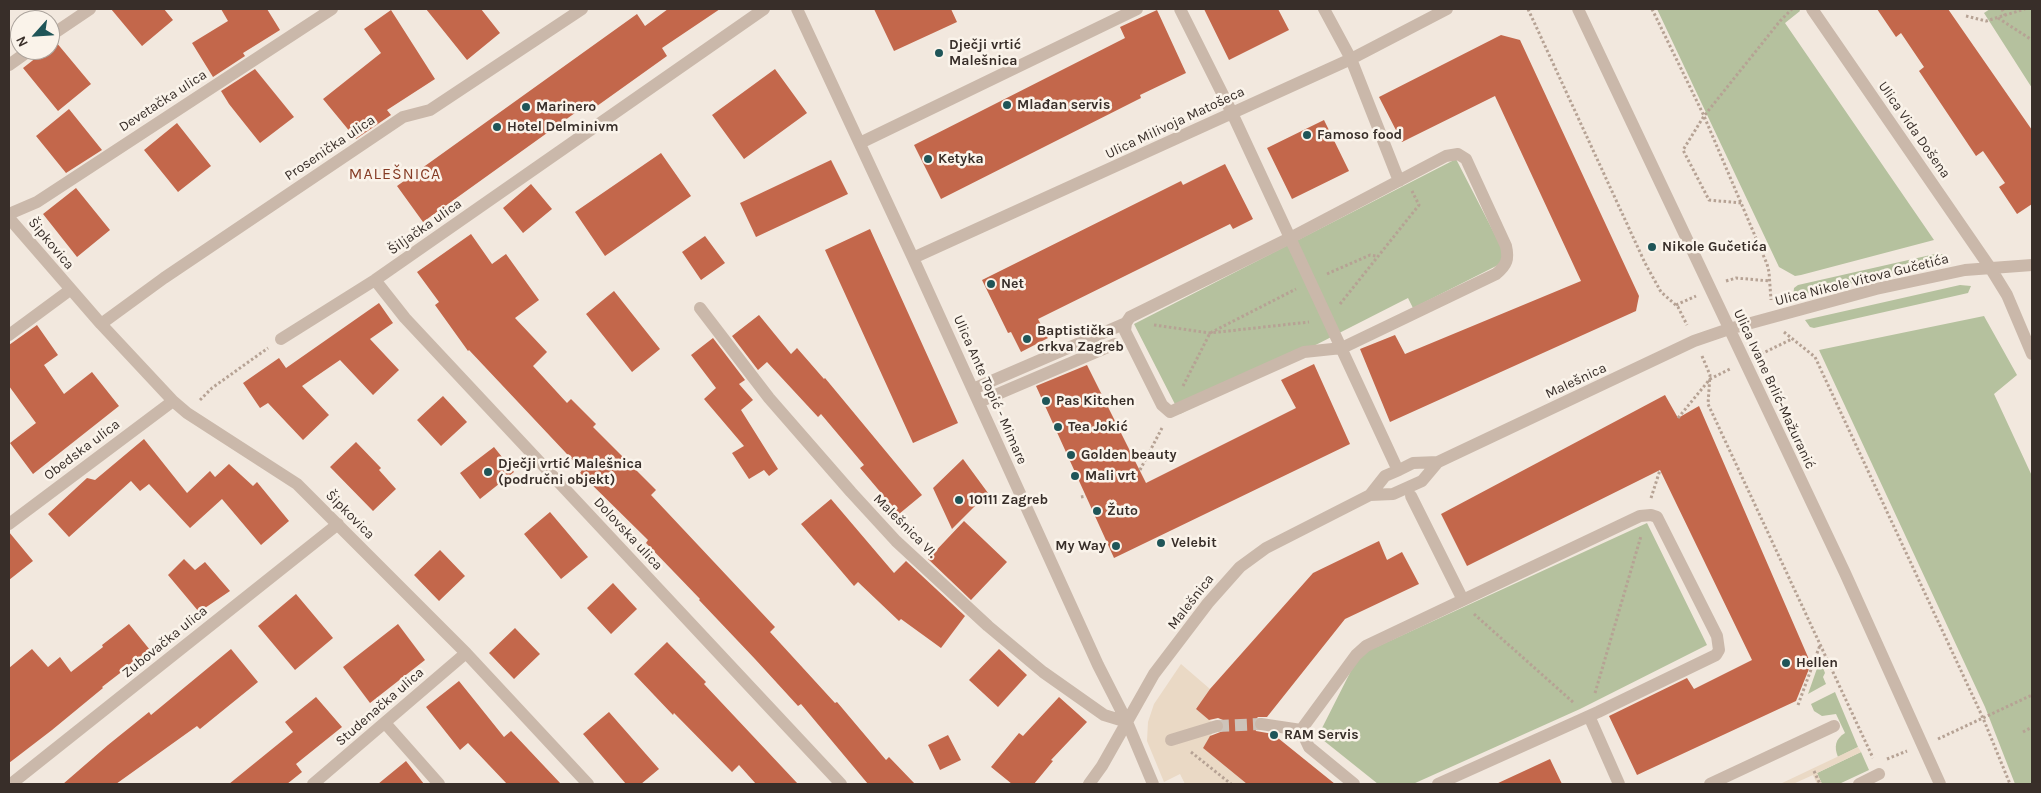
<!DOCTYPE html>
<html>
<head>
<meta charset="utf-8">
<style>
	body { margin:0 }
	#map { position:relative; width:2041px; height:793px; overflow:hidden; background:#f2e8de; font-family:Karla,sans-serif }
	canvas { display:block }
	.frame { position:absolute; inset:0; border:10px solid #382e29; pointer-events:none }
	.north { position:absolute; left:10px; top:10px; width:50px; height:50px; box-sizing:border-box; background:#faf3ea; border:1px solid #aca49d; border-radius:50%; rotate:244deg; font-size:14px; font-weight:700; line-height:20px; text-align:center; color:#382e29 }
	.north::after { content:''; display:block; margin:auto; width:18px; height:22px; background:#1f5558; clip-path:polygon(50% 0,100% 100%,50% 72%,0 100%) }
</style>
</head>
<body>
<div id="map">
<canvas width="2041" height="793"></canvas>
<div class="frame"></div>
<div class="north">N</div>
</div>
<script>
const ctx = document.querySelector('canvas').getContext('2d');
ctx.lineJoin = 'round';
function fillPath(path, color) { ctx.fillStyle = color; ctx.fill(path, 'evenodd'); }
function stroke(path, color, width, dash) { ctx.strokeStyle = color; ctx.lineWidth = width; ctx.lineCap = dash ? 'butt' : 'round'; ctx.setLineDash(dash || []); ctx.stroke(path); }
function label(font, color, halo, rows, align = 'center') {
  ctx.font = font + ' Karla,sans-serif'; ctx.lineWidth = 5; ctx.setLineDash([]); ctx.textBaseline = 'middle'; ctx.strokeStyle = halo; ctx.fillStyle = color; for (const [text, x, y, turn = 0] of rows) {
    ctx.save(); ctx.translate(x, y); ctx.rotate((+turn || 0) * Math.PI / 180); ctx.textAlign = isNaN(turn) ? turn : align; if (halo) ctx.strokeText(text, 0, 0); ctx.fillText(text, 0, 0); ctx.restore();
  }
}
fillPath(new Path2D(`
	M1657,9h142l1,2 -15,12 149,217 -133,35 -6,1 -16,-9z
	M1990,9h42v79l-48,-75z
	M1456,159l52,101 -95,48 -5,-10 -228,116 -46,-90z
	M1935,254h7l7,4 -7,4 -149,35 1,-9 4,-3z
	M1960,285l11,1 -3,7 -154,35 -4,-1 -5,-7z
	M1984,316l33,59 -23,19 38,82v308h-17l-30,-77 -166,-357z
	M1647,523l60,122 -127,64 -167,75h-35l-60,-48 41,-81z
	M1820,660l5,13 -2,4 3,7 -18,10z
	M1835,692l23,55 -20,10c-4,-10 -3,-18 7,-24l-9,-19 -14,2 -8,-5 -3,-7z
	M1861,752l8,18 -30,14h-17l-5,-11z`), '#b5c19e');
fillPath(new Path2D(`
	M1181,664l29,25 -14,20 21,17 -14,22 44,36h-62l-5,-10 -16,8 -17,-41 1,-19 6,-18z
	M1858,747l3,5 -44,21 5,11h-5l-4,-9 -20,9h-13z`), '#ead9c5');
fillPath(new Path2D(`
	M111,9h53l9,11 -31,26z
	M221,9h46l13,21 -37,23 2,3 -32,21 -21,-34 36,-22z
	M426,9h55l19,24 -33,27z
	M668,9h52l-58,39 5,8 -70,50 -4,-6 -170,122 -26,-36 240,-172 8,12z
	M874,9h77l6,13 -63,29z
	M1204,9h74l11,21 -60,30z
	M1877,9h71l84,121v74l-15,10 -18,-27 6,-4 -22,-32 -7,5 -57,-85 5,-4 -23,-34 -5,4z
	M391,10l44,69 -48,31 4,5 -35,24 -33,-40 58,-46 -17,-24z
	M1157,10l29,63 -46,22 1,3 -200,101 -27,-54 211,-107 -5,-11z
	M1501,35l19,5 119,256 -3,15 -246,111 -30,-73 35,-14 10,19 176,-73 -86,-185 -93,46 -23,-45z
	M56,42l35,42 -33,27 -35,-43 23,-18h4v-3z
	M255,69l39,48 -34,26 -31,-39 -8,-13z
	M775,69l32,44 -63,46 -32,-44z
	M69,109l33,41 -36,23 -30,-37z
	M1324,120l25,51 -57,28 -25,-51z
	M177,123l34,43 -33,26 -34,-42z
	M661,153l30,43 -86,60 -30,-44z
	M831,160l17,34 -92,43 -16,-34z
	M1225,164l28,55 -20,10 -3,-5 -192,95 10,19 -27,14 -10,-20 -3,1 -26,-53 199,-99 2,4z
	M531,184l21,25 -29,24 -20,-25z
	M76,188l34,42 -33,27 -34,-43z
	M870,229l88,194 -45,20 -88,-193z
	M471,234l21,30 14,-10 33,46 -24,18 32,34 -14,14 34,37 4,-4 25,25 -3,3 63,63 -5,5 124,132 -5,5 65,71 2,-1 49,58 3,-3 26,27h-47l-67,-80 -3,2 -43,-47 -56,-59 1,-1 -54,-56 2,-3 -68,-67 2,-3 -113,-120 -1,1 -33,-46 4,-3 -22,-30z
	M705,236l20,27 -24,17 -19,-28z
	M614,291l46,58 -28,23 -46,-58z
	M379,303l14,20 -23,16 29,31 -26,25 -33,-35 -38,26 27,29 -26,25 -35,-37 -8,5 -17,-25 36,-25 7,10z
	M759,315l32,39 6,-6 27,31 1,-1 97,117 -23,19 -39,-46 4,-3 -43,-51 -3,3 -51,-55 -9,8 -26,-34z
	M37,325l21,30 -14,10 20,29 28,-22 27,34 -86,68 -23,-31 26,-20 -27,-37v-41z
	M713,338l32,42 -6,4 14,16 -12,10 37,59 -9,7 -5,-6 -15,9 -17,-26 12,-7 -40,-47 12,-11 -25,-33z
	M1314,364l36,80 -236,114 -78,-172 51,-21 59,118 150,-75 -15,-28z
	M1665,395l13,23 21,-12 112,258 -15,37 -159,74 -28,-59 78,-38 7,11 58,-29 -92,-190 -193,96 -26,-52z
	M443,396l24,26 -26,24 -24,-26z
	M144,439l43,54 23,-22 5,6 14,-13 24,22 4,-4 32,39 -28,24 -39,-46 -32,29 -41,-44 -9,7 -9,-10 -62,56 -21,-23 39,-36 8,2z
	M356,442l25,26 -2,2 17,19 -23,22 -43,-44z
	M494,447l20,25 -34,27 -20,-26z
	M963,459l25,34 -36,36 -19,-41z
	M831,499l63,74 12,-12 59,55 -24,32 -40,-29 -2,2 -41,-39 -4,4 -53,-62z
	M550,512l38,45 -27,22 -37,-45z
	M964,521l43,41 -36,38 -43,-41z
	M9,532l24,29 -24,19z
	M1379,541l8,19 15,-8 17,32 -74,35 -78,98h-9l-5,5 3,9 17,3 62,50h-88l-44,-36 7,-12 13,-5 2,-4 -2,-7 -5,-2 -9,2 -13,-11 14,-20 103,-116z
	M440,550l25,26 -26,25 -25,-26z
	M184,559l11,11 10,-8 25,29 -31,21 -31,-37z
	M613,583l24,26 -26,25 -24,-26z
	M296,594l37,44 -38,32 -37,-44z
	M129,624l21,26 -48,37 1,1 -51,42 -43,33v-95l23,-19 16,18 12,-10 11,15 32,-25 -1,-2z
	M398,624l27,36 -55,43 -27,-36z
	M515,628l25,26 -26,25 -25,-26z
	M667,642l39,40 -2,2 94,100h-42l-17,-19 -7,7 -58,-59 -1,2 -39,-41z
	M231,649l27,33 -58,47 -3,-3 -81,58h-53l45,-39 41,-33 2,3z
	M999,649l28,26 -29,32 -29,-27z
	M459,681l45,56 7,-6 50,53h-54l-39,-41 -8,7 -34,-43z
	M316,697l26,30 -46,37 6,8 -15,12h-58l64,-52 -8,-10z
	M1059,697l28,25 -36,38 2,1 -19,23h-22l-21,-17 28,-34 4,3z
	M609,712l50,57 -18,15h-15l-43,-50z
	M948,735l13,25 -21,10 -12,-25z
	M1550,759l12,25h-66z
	M406,761l18,23h-46z`), '#c3674b');
stroke(new Path2D(`
	M1217,726l44,-2`), '#cdc3ba', 12, [12, 6]);
stroke(new Path2D(`
	M1528,9l117,254 16,29 17,15 9,18
	M1652,9l52,107 63,148 2,8 2,28
	M2002,9l3,6
	M1966,16l20,5 39,-12
	M1998,18l34,22
	M1741,203l-32,-3 -26,-50 21,-34 76,-95 12,-12
	M1327,274l43,-19 6,1
	M1726,281l10,-3 34,3
	M1340,304l79,-99 -7,-14
	M1676,305l20,-9
	M1154,325l56,8 99,-11
	M1784,332l31,25 168,361 27,66
	M1761,354l31,-15
	M1702,356l8,19 -2,29 165,354
	M1183,386l27,-53 86,-44
	M200,400l12,-12 56,-40
	M1678,418l32,-39 20,-10
	M1140,470l22,-42
	M1081,497l5,-1
	M1651,498l9,-28
	M1474,614l100,89
	M1595,693l46,-157
	M1798,705l22,-60
	M2023,732l9,-5
	M1938,739l94,-44
	M1191,752l40,32
	M1887,759l20,-8
	M1814,771l6,13`), '#b6a294', 3, [2.5, 2.5]);
stroke(new Path2D(`
	M797,9l116,249 185,407 29,57 26,62
	M1180,9l52,104 163,351
	M1324,9l27,50 48,122
	M1578,9l267,564 95,211
	M1812,9l179,260 16,26 25,59
	M50,36l40,-27
	M9,65l21,-15
	M860,143l277,-134
	M1458,154l8,5 40,87c3,13 1,19 -10,28l-154,74 -38,4 -134,60 -8,-7 -37,-74 1,-8 4,-6 160,-79 156,-82z
	M9,214l28,-12 295,-193
	M9,218l92,106 72,77 14,12 110,71 169,169 122,131
	M913,258l438,-199 96,-50
	M375,280l30,38 436,466
	M700,308l69,90 82,94 45,49 92,85 55,46 61,43 23,7
	M101,324l63,-46 239,-161 27,-7 152,-101
	M9,335l61,-45
	M281,339l94,-59 389,-271
	M973,389l153,-66
	M979,402l136,-58
	M1370,495l15,-19 14,-6 14,-7 25,-1 256,-121 35,-12 147,-40 89,-19 67,-5
	M1411,496l52,104
	M9,524l164,-123
	M1589,716l30,68
	M385,723l54,61
	M1261,724l40,6
	M1171,740l46,-14
	M11,784l327,-260
	M313,784l153,-131
	M1089,784l13,-18 52,-92 54,-71 32,-36 26,-19 104,-53 23,-1 29,-13 16,-19
	M1354,784l-45,-37 -8,-17 55,-75 10,-9 274,-130 11,-1 6,2 60,119 2,14 -3,5 -118,57 -160,72
	M1710,784l124,-58
	M1859,784l20,-10`), '#cab8aa', 12);
for (const [x, y, r, color] of [
	[939,53,5,"#1f5558"],
	[1007,105,5,"#1f5558"],
	[526,107,5,"#1f5558"],
	[497,127,5,"#1f5558"],
	[1307,135,5,"#1f5558"],
	[928,159,5,"#1f5558"],
	[1652,247,5,"#1f5558"],
	[991,284,5,"#1f5558"],
	[1027,339,5,"#1f5558"],
	[1046,401,5,"#1f5558"],
	[1058,427,5,"#1f5558"],
	[1071,455,5,"#1f5558"],
	[488,472,5,"#1f5558"],
	[1075,476,5,"#1f5558"],
	[959,500,5,"#1f5558"],
	[1097,511,5,"#1f5558"],
	[1161,543,5,"#1f5558"],
	[1116,546,5,"#1f5558"],
	[1786,663,5,"#1f5558"],
	[1274,735,5,"#1f5558"]
]) { const dot = new Path2D(); dot.arc(x, y, r, 0, 2 * Math.PI); ctx.fillStyle = color; ctx.fill(dot); stroke(dot, '#faf3ea', 2); }
label('bold 14px', '#382e29', '#faf3ea', [
	["Dječji vrtić",949,45],
	["Malešnica",949,61],
	["Mlađan servis",1017,105],
	["Marinero",536,107],
	["Hotel Delminivm",507,127],
	["Famoso food",1317,135],
	["Ketyka",938,159],
	["Nikole Gučetića",1662,247],
	["Net",1001,284],
	["Baptistička",1037,331],
	["crkva Zagreb",1037,347],
	["Pas Kitchen",1056,401],
	["Tea Jokić",1068,427],
	["Golden beauty",1081,455],
	["Dječji vrtić Malešnica",498,464],
	["(područni objekt)",498,480],
	["Mali vrt",1085,476],
	["10111 Zagreb",969,500],
	["Žuto",1107,511],
	["Velebit",1171,543],
	["My Way",1106,546,"right"],
	["Hellen",1796,663],
	["RAM Servis",1284,735]
], 'left');
label('14px', '#382e29', '#faf3ea', [
	["Devetačka ulica",163,101,-33],
	["Ulica Milivoja Matošeca",1175,123,-25],
	["Ulica Vida Došena",1914,130,55],
	["Prosenička ulica",330,148,-34],
	["Šiljačka ulica",425,227,-35],
	["Šipkovica",51,244,50],
	["Ulica Nikole Vitova Gučetića",1862,280,-14],
	["Malešnica",1576,381,-25],
	["Ulica Ivane Brlić-Mažuranić",1774,389,65],
	["Ulica Ante Topić - Mimare",990,390,66],
	["Obedska ulica",82,450,-37],
	["Šipkovica",350,515,45],
	["Malešnica VI.",905,526,45],
	["Dolovska ulica",628,534,47],
	["Malešnica",1191,602,-52],
	["Zubovačka ulica",165,642,-39],
	["Studenačka ulica",380,707,-41]
]);
ctx.letterSpacing = '1px';
label('16px', '#853b24', '#faf3ea', [
	["MALEŠNICA",395,174]
]);
ctx.letterSpacing = '0px';
</script>
</body>
</html>
